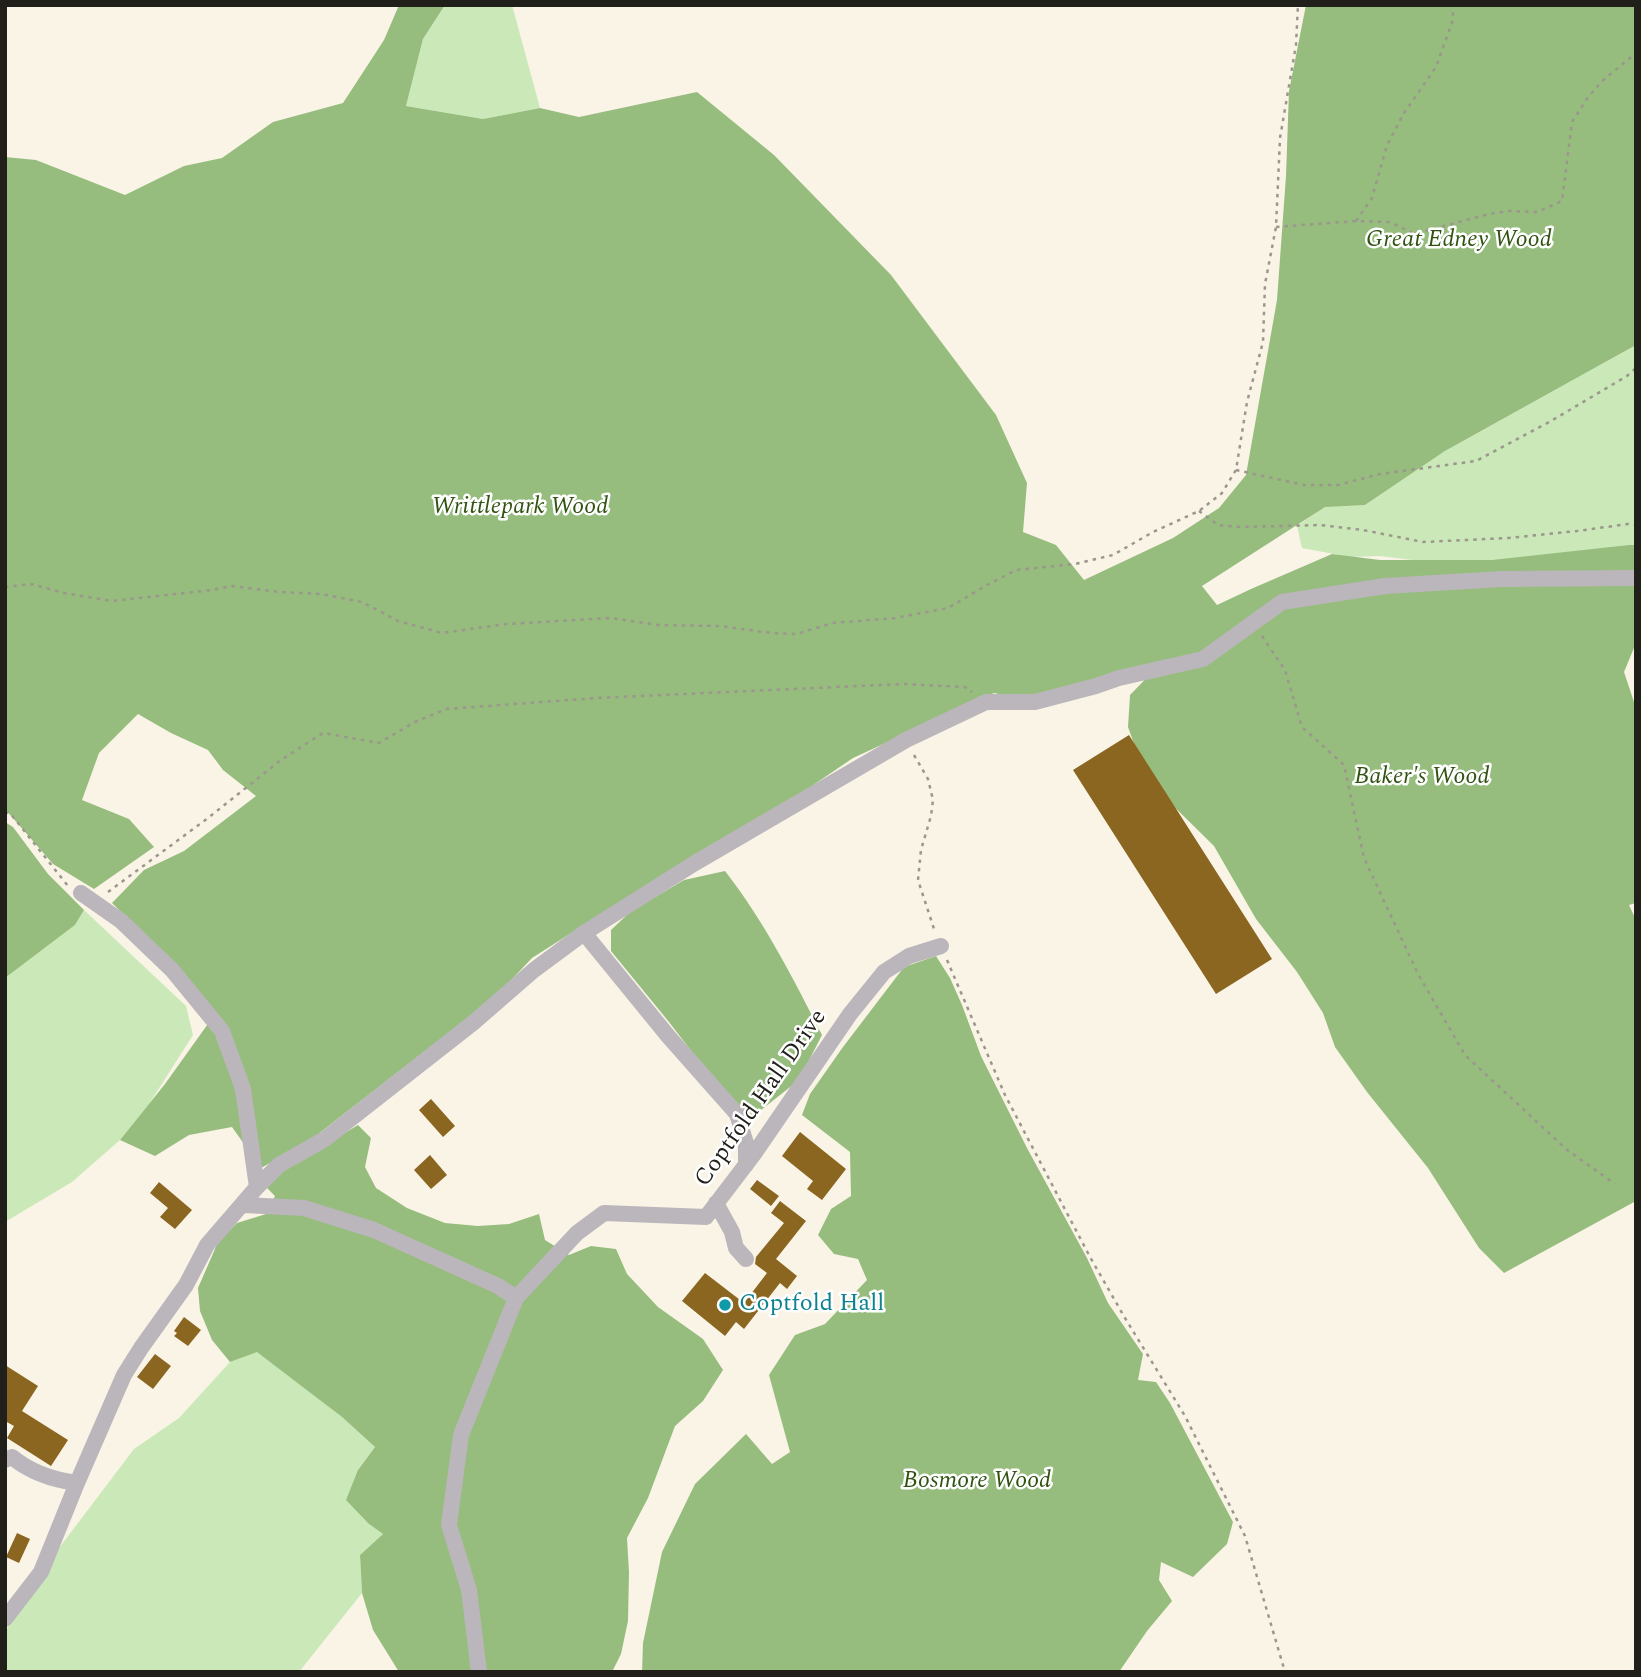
<!DOCTYPE html>
<html>
<head>
<meta charset="utf-8">
<style>
	body { margin:0 }
	#map { position:relative; width:1641px; height:1677px; overflow:hidden; background:#faf4e7; font-family:Spectral,serif }
	canvas { display:block }
	.frame { position:absolute; inset:0; border:7px solid #211f1a; pointer-events:none }
</style>
</head>
<body>
<div id="map">
<canvas width="1641" height="1677"></canvas>
<div class="frame"></div>
</div>
<script>
const ctx = document.querySelector('canvas').getContext('2d');
ctx.lineJoin = 'round';
function fillPath(path, color) { ctx.fillStyle = color; ctx.fill(path, 'evenodd'); }
function stroke(path, color, width, dash) { ctx.strokeStyle = color; ctx.lineWidth = width; ctx.lineCap = dash ? 'butt' : 'round'; ctx.setLineDash(dash || []); ctx.stroke(path); }
function label(font, color, halo, rows, align = 'center') {
  ctx.font = font + ' Spectral,serif'; ctx.lineWidth = 5; ctx.setLineDash([]); ctx.textBaseline = 'middle'; ctx.strokeStyle = halo; ctx.fillStyle = color; for (const [text, x, y, turn = 0] of rows) {
    ctx.save(); ctx.translate(x, y); ctx.rotate((+turn || 0) * Math.PI / 180); ctx.textAlign = isNaN(turn) ? turn : align; if (halo) ctx.strokeText(text, 0, 0); ctx.fillText(text, 0, 0); ctx.restore();
  }
}
fillPath(new Path2D(`
	M445,5h67l28,103 -57,11 -77,-13 17,-67z
	M1636,345v203l-127,18 -89,-5 -40,-5 -30,1 -48,-9 -5,-22 28,-20 40,-1 80,-54z
	M84,910l102,96 7,29 -44,69 -29,36 -48,42 -67,40v-244l70,-53z
	M257,1351l85,66 33,30 -17,23 11,54 14,10 -23,21 2,38 -63,79h-294v-40l54,-84 75,-99 45,-31 51,-56z`), '#cbe8b9');
fillPath(new Path2D(`
	M399,5h46l-22,34 -17,67 77,13 57,-11 39,9 118,-25 77,63 117,120 105,140 31,68 -4,49 33,13 28,35 89,-42 46,-30 27,-33 31,-175 9,-124 3,-85 17,-86h330v340l-191,106 -80,54 -40,2 -123,79 15,19 34,-16 81,-35 48,6h112l137,-15h7v98l-12,29 12,36v195l-7,2 7,15v281l-132,72 -25,-25 -51,-80 -61,-76 -32,-45 -12,-34 -26,-41 -41,-53 -42,-73 -67,-66 -19,-53 2,-32 32,-33 -140,37 -28,-6 -141,65 -97,66 -155,90 -69,44 -35,37 -189,147 -47,26 -29,-41 -43,8 -34,21 -35,-16 45,-56 50,-70 -51,-60 -52,-51 32,-33 40,-19 72,-55 -33,-26 -15,-20 -37,-17 -33,-19 -39,39 -17,47 47,19 25,28 -60,42 -41,-25 -48,-55v-652l31,3 89,35 59,-29 38,-8 51,-36 70,-19 41,-63z
	M5,822l8,5 35,47 36,36 -9,15 -70,53z
	M725,871c39,50 68,107 97,164l-23,45 -48,38 -39,-40 -43,-56 -58,-71v-21l19,-18 54,-32z
	M936,956l14,22 12,27 19,51 46,92 60,110 21,45 35,51 -5,26 18,2 14,21 63,119 -6,22 -34,33 -32,-15 -2,18 13,21 -25,30 -28,41h-477l1,-29 19,-91 33,-68 51,-50 26,30 18,-12 -21,-77 26,-40 30,-11 42,-44 -9,-21 -24,-5 -16,-19 13,-26 20,-13 -1,-44 -48,-37 8,-21 33,-47 61,-80z
	M358,1125l13,13 -6,29 11,21 31,20 38,15 33,3 31,-2 30,-10 6,26 24,15 22,-9 25,3 11,25 31,33 45,32 20,31 -20,31 -28,25 -27,72 -21,40 2,34 -1,49 -7,33 -9,18h-213l-26,-42 -11,-37 -2,-38 23,-21 -14,-10 -23,-24 12,-30 17,-23 -33,-30 -85,-65 -27,10 -18,-22 -12,-29 -2,-23 20,-46 19,-19 29,-9 9,-18 -8,-8 16,-18z`), '#96bd7d');
fillPath(new Path2D(`
	M1129,735l143,224 -56,35 -143,-224z
	M431,1099l24,27 -12,11 -24,-27z
	M800,1132l46,37 -24,31 -15,-11 6,-8 -31,-25z
	M430,1155l17,20 -16,14 -17,-19z
	M757,1180l22,16 -8,10 -21,-17z
	M159,1182l33,28 -17,19 -15,-12 8,-9 -18,-15z
	M780,1201l26,20 -30,38 21,17 -10,13 -7,-6 -36,46 -8,-7 -11,14 -43,-35 23,-28 39,30 23,-30 -12,-9 1,-7 28,-34 -13,-10z
	M184,1317l17,13 -13,16 -14,-10 3,-3 -3,-2z
	M155,1354l16,12 -18,23 -16,-12z
	M5,1365l33,21 -16,25 46,29 -17,26 -44,-28 7,-12 -9,-5z
	M17,1533l13,6 -11,24 -13,-6z`), '#8b6621');
stroke(new Path2D(`
	M1356,221l16,-23 15,-53 17,-32 32,-46 17,-47v-15
	M1276,227l80,-6 34,1 24,12 75,-20 20,-3 28,1 25,-11 10,-79 14,-22 15,-18 35,-29
	M1236,470l68,15h34l42,-11 96,-13 75,-40 76,-45 9,-8
	M1199,511l19,14 21,2 81,-2 43,5 60,12 86,-4 68,-7 51,-7 8,1
	M5,587l26,-3 33,9 48,8 100,-11 20,-4 47,6 42,2 41,8 36,19 44,12 64,-9 105,-6 47,7 62,1 51,7 25,1 37,-11 62,-5 53,-10 39,-23 29,-15 59,-6 38,-9 40,-23 46,-21 23,-18 14,-23 11,-68 16,-60 2,-58 11,-57 4,-89 16,-93 2,-40
	M1262,636l23,34 17,57 42,38 20,93 54,116 47,81 101,94 49,35
	M914,755l14,24 5,21 -2,16 -10,34 -3,30 17,52
	M5,812l5,1 58,73
	M108,892l100,-74 73,-58 42,-27 56,10 36,-21 31,-13 151,-11 305,-14 63,3 7,5
	M947,960l58,135 85,162 35,61 60,98 60,120 40,136`), '#9b978d', 2.5, [3.5, 5]);
stroke(new Path2D(`
	M81,893l40,28 51,49 50,61 21,58 14,98
	M584,933l84,103 69,78 9,29v22
	M716,1203l16,29 4,16 10,11
	M244,1205l60,3 70,22 124,56 18,12
	M5,1460l7,-3c18,15 42,23 65,26
	M5,1619l36,-47 36,-89 47,-108 17,-27 45,-63 21,-40 50,-58 22,-22 46,-26 148,-116 61,-53 50,-37 111,-70 211,-123 80,-38h49l61,-16 23,-8 84,-19 79,-57 103,-16 117,-7 134,-1
	M479,1672l-10,-82 -20,-65 12,-90 55,-137 61,-65 27,-20 102,4 48,-63 96,-140 34,-42 25,-16 32,-10`), '#bbb6bb', 16);
for (const [x, y, r, color] of [
	[725,1305,7,"#0f9aa8"]
]) { const dot = new Path2D(); dot.arc(x, y, r, 0, 2 * Math.PI); ctx.fillStyle = color; ctx.fill(dot); stroke(dot, '#fff', 2.5); }
label('italic 24px', '#305311', '#fff', [
	["Great Edney Wood",1459,241],
	["Writtlepark Wood",520,508],
	["Baker's Wood",1422,778],
	["Bosmore Wood",977,1482]
]);
label('24px', '#211f1a', '#fff', [
	["Coptfold Hall Drive",762,1099,-55]
]);
label('24px', '#0d838f', '#fff', [
	["Coptfold Hall",739,1305]
], 'left');
</script>
</body>
</html>
